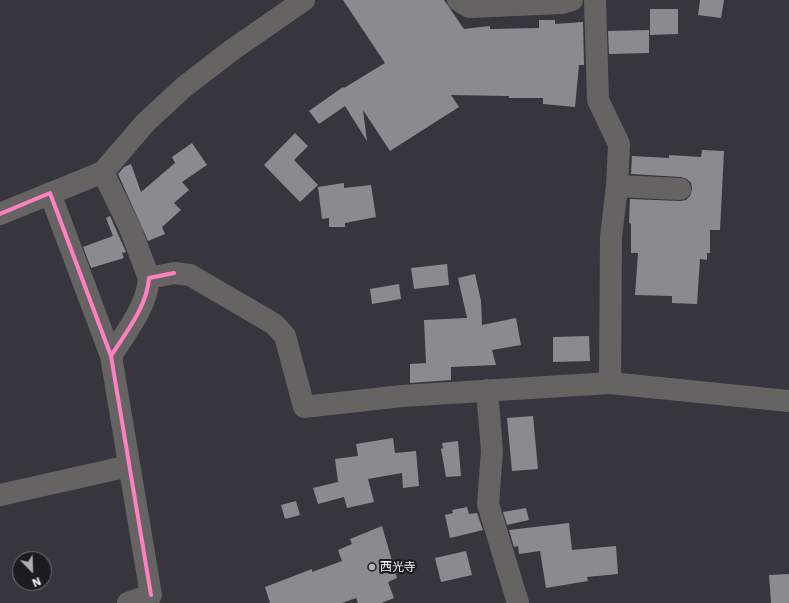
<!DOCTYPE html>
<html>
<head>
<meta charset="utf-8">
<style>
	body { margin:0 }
	#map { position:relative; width:789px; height:603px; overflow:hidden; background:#37363e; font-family:"Work Sans",sans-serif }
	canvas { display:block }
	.north { position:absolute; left:12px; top:551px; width:40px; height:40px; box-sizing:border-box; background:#1c1b22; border:1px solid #727179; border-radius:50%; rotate:157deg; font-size:11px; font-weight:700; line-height:16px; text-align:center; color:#f3f2fc }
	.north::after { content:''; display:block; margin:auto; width:14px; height:18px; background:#b1b0ba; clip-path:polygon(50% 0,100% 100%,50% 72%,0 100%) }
</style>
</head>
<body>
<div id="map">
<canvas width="789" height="603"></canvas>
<div class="north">N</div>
</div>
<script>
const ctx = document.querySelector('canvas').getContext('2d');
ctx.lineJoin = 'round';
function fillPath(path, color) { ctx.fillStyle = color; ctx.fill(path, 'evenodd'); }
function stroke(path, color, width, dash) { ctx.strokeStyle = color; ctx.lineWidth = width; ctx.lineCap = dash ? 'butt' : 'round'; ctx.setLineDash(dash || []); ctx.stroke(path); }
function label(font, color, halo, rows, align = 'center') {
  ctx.font = font + ' "Work Sans","Noto Sans JP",sans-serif'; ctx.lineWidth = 4; ctx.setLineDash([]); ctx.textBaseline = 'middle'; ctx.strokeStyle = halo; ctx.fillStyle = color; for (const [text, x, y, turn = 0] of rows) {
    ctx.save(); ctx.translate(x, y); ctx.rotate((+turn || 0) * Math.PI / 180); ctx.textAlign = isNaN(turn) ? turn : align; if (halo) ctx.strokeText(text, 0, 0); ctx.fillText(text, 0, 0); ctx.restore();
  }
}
fillPath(new Path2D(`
	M343,0h101l20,29 26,-3v3l49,-1v-8h16v4l28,-2 1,43h-5l-4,42 -32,-3v-6h-34v-2l-58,-1 8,12 -69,44 -27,-41 4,31 -22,-35 -26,18 -10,-13 34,-24 1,1 41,-25z
	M700,0h24l-3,18 -23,-3z
	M650,9h28v25l-28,1z
	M649,30v23l-40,1 -1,-23z
	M295,133l13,13 -14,14 24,25 -18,17 -36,-37z
	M192,143l15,22 -25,17 7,8 -15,13 7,7 -19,17 3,7 -17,7 -30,-67 6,-7 7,-3 10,28 34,-29 -3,-6z
	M702,150l22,1 -4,79h-10v23h-3v7l-7,-1 -3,45 -25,-1v-7l-37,-1 3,-42h-7v-29l-2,-1 1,-24 50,2 6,-1 4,-4 2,-7 -1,-6 -4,-4 -6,-2 -50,-3 1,-18 37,2v-3l32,2z
	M344,183v5l27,-3 5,32 -31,6v4h-16v-9l-7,1 -4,-32z
	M110,216l16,36 -4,1 2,5 -33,10 -8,-21 30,-11 -7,-18z
	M447,264l2,21 -35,4 -3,-21z
	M475,274l6,27 1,24 34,-7 5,27 -29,5 4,15 -45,2v13l-41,3v-19l16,-1 -2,-43 43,-2 -9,-40z
	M399,284l2,15 -29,5 -2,-15z
	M589,336l1,25 -37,1v-25z
	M533,416l5,53 -26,2 -5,-53z
	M393,438l2,15 21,-2 3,35 -16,2 -1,-15 -34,6 6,23 -27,6 -3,-11 -26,7 -5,-16 25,-6 -3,-23 23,-3 -2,-12z
	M458,441l3,35 -15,1 -5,-28 2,-1 -1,-5z
	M296,501l4,14 -15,4 -4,-14z
	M467,507l2,7 8,-1 6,17 -33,8 -5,-23 8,-2 -1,-3z
	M526,508l3,12 -22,5 -4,-13z
	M569,523l3,27 44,-4 2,28 -31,3 1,4 -42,7 -6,-37 -21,3 -1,-8 -4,1 -5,-17z
	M382,526l15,52 -9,4 6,16 -13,5h-23l-2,-5 -14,5h-72l-5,-16 47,-18v3l30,-11 -4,-11 14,-6 -2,-5z
	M466,551l6,24 -31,7 -6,-24z
	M789,574v29h-18l-2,-28z`), '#8b8a91');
stroke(new Path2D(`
	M458,0l11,7 93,-4 10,-3
	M595,0l3,100 21,44 -2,42 -6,51 -1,146
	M103,172l27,56 19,50
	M617,186l63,3
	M50,193l61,163
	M0,214l103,-42 43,-50 38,-35 48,-37 72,-50
	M487,390l5,61 -4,53 30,99
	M0,495l129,-29
	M128,603l23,-8 -40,-239c15,-24 36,-49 38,-78l25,-5 16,2 84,49 11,12 19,71 98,-11 208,-13 179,18`), '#666463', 22);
stroke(new Path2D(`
	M0,214l50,-21 61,163
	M151,595l-40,-239c15,-24 36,-49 38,-78l25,-5`), '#ff80c0', 4);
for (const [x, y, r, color] of [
	[372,567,4,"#b1b0ba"]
]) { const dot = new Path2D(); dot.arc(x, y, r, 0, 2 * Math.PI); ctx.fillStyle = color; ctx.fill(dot); stroke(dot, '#1c1b22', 1.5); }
label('12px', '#f3f2fc', '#1c1b22', [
	["西光寺",380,567]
], 'left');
</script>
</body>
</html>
